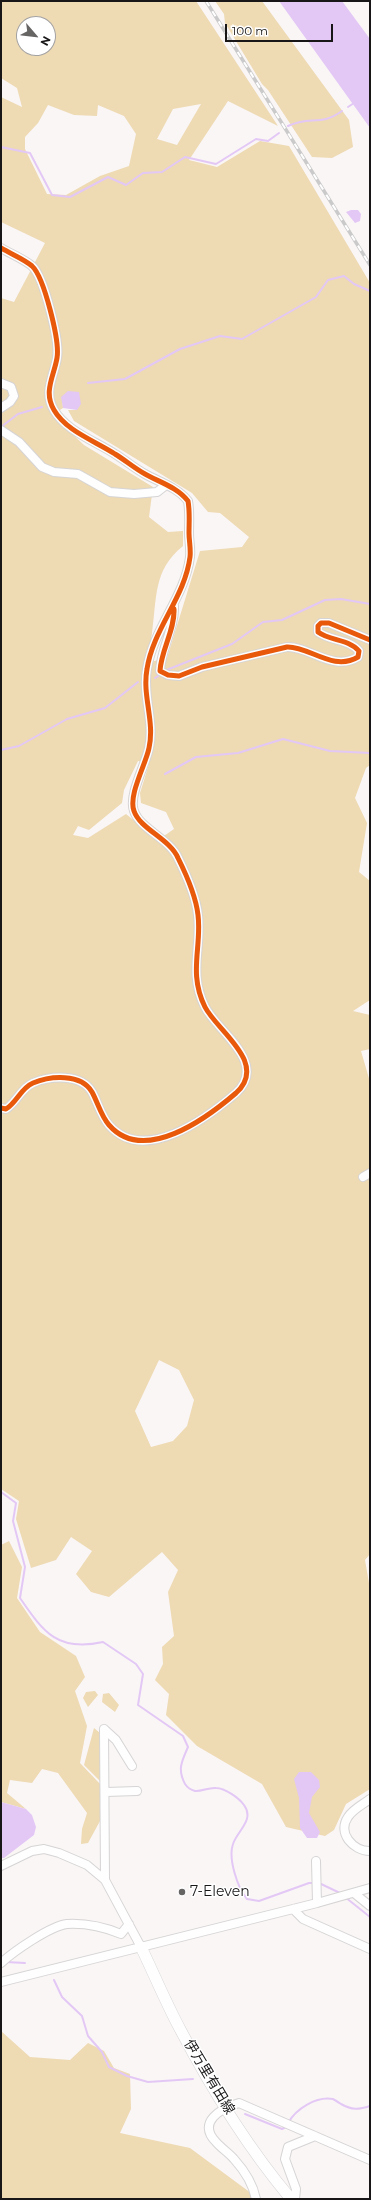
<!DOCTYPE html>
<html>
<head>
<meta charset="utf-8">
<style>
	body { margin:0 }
	#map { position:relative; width:371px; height:2200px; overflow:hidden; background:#faf6f6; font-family:Montserrat,sans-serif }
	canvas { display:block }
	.frame { position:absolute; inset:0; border:2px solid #181616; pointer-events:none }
	.north { position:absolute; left:16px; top:16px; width:40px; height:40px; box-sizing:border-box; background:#fff; border:1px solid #a3a2a2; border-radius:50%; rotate:118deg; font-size:11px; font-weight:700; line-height:16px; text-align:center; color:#181616 }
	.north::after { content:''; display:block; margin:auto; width:14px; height:18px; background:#676464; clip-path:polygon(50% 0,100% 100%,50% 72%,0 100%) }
	.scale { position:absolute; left:225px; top:24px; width:108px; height:18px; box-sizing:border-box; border:2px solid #181616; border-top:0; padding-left:5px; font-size:12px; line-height:14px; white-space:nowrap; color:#181616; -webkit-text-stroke:3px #fff; paint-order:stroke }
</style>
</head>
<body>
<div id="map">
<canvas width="371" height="2200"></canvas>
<div class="frame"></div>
<div class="north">N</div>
<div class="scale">100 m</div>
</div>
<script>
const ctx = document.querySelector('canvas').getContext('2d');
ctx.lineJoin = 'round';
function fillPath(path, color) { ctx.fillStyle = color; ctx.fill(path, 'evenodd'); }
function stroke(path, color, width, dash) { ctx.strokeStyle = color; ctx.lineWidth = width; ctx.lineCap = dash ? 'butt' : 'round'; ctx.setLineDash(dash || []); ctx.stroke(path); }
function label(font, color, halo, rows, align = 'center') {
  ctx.font = font + ' Montserrat,"Noto Sans JP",sans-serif'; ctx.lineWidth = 3; ctx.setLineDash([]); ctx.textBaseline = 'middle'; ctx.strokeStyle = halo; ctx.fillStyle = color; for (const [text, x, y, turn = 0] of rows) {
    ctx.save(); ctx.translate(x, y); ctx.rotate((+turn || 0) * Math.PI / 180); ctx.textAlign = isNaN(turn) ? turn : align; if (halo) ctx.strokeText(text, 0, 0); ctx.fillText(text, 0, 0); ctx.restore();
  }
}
fillPath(new Path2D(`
	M1,1h195l82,125 -50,-25 -39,59 28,7 43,-26 29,5 81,137v482l-4,3 -11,30 12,25 -8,49 11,9v119l-17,11 17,4v34l-9,2 9,31v472l-5,6 5,29v200l-24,15 -12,26 -9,6 -39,-9 -24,-43 -65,-38 -31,-31 3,-21 -14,-14 8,-16 -1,-17 12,-11 -6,-44 10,-22 -16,-18 -53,45 -18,-5 -15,-18 16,-23 -21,-14 -15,23 -25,8 -15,-49 3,-18 -18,-12v-1191l13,4 31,-59 -44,-21v-125l21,10 -5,-19 -16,-10zM24,24h24v24h-24zM201,104l-24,41 -20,-6 16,-30zM48,105l26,10 23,1 1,-11 26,11 12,18 -7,32 -29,10 -34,19 -19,-1 -22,-45v-12l13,-14zM62,397l15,13h-9l6,11 118,72 16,19 12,1 29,24 -7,10 -42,4 -33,107 -21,5c2,-10 5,-20 6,-30 5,-35 1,-63 31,-87v-15l-15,1 -19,-15 4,-30 -69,-42 -32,-30 11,-7zM138,761l11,3 -9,29 1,10 25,9 8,17 -16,11 -32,-26 -38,24 -15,-3 5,-9 11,4 33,-27 2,-13zM159,1360l20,10 15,30 -7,26 -14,15 -22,6 -16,-36z
	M215,1h47l87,119 4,27 -21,11 -20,-1 -44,-67 -6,-6 -37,-61 -1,-9z
	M9,1541l13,26 -5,31 23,34 36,24 9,21 -10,14 12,35 -7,37 21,22 -1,36 -12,22 -7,1 1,-15 5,-16 -29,-40 -16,-4 -10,14 -22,-3 -3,13 19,16 -25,-7v-257z
	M95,1691l3,4 -10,12 -5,-9 3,-6z
	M109,1693l10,12 -4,7 -13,-10 1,-8z
	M94,1728l6,5 1,49 -17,-17z
	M1,2031l29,26 40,3 18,-17 16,8 10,17 16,6 1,35 -11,24 70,15 69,51h-258z`), '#eedab3');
fillPath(new Path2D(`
	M279,1h63l28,38v89z
	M351,210h7l3,4 -1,7 -5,2 -9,-11z
	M68,391l11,1 2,12 -4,6 -14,-2 -2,-11z
	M299,1772h12l8,8 1,7 -8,10 -3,16 11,19 -3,6h-10l-7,-10 -1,-30 -5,-19z
	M1,1802l25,7 6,6 4,12 -2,8 -30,23h-3z`), '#e3c8f5');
stroke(new Path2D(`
	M348,107l6,-4
	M288,126c22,-11 32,1 54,-15
	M1,147l29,6 22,42 18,2 38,-20 18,8 17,-12 19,-1 23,-15 31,7 40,-25 12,2 11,-8
	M88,383l37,-4 55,-30 40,-13 22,3 74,-42 12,-17 16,-4 10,8 16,7
	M1,427l17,-13 24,-7
	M164,671l68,-27 31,-22 19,-2 43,-20 16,-1 29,5
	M155,678l6,-4
	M1,750l18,-4 48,-27 38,-11 33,-26
	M165,774l31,-17 42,-4 45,-14 47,12 40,2
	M1,1492l15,11 -3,18 12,46 -5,31c24,35 38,54 83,44l33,22 7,10 -5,31 45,31 5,11c-6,14 -11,22 -3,37 2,3 6,6 10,7 6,1 14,-4 21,-3 9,0 23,10 28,17 11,15 -7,26 -11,39 -5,14 4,43 14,55l12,2 50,-18h6
	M319,1883l21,10
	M345,1897l25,20
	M6,1962l19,1
	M54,1980l8,17 20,19 6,20 14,16 7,15 18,9 21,6 45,-3
	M245,2114l37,15 4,-2
	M288,2123c8,-14 28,-27 45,-24 2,1 5,3 8,5 11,6 17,6 29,2`), '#e3c8f5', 2);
const minor = new Path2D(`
	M1,248c10,6 23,11 31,18 12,11 28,75 25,92 -3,18 -14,34 -3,52 12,21 41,31 61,44 10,6 19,14 30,20 14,8 32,13 43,27 2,11 1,21 1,32 0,8 2,16 1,24 -5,40 -37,72 -43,112 -5,27 8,52 2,79 -3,16 -21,47 -15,63 6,18 36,28 44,47 8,16 18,39 20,57 4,32 -10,58 7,92 12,24 64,56 31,86 -29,25 -92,72 -127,32 -8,-9 -11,-22 -17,-33 -11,-19 -42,-16 -59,-9 -12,5 -16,19 -27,26l-5,-1
	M1,383l10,4 3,9 -4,6 -9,6
	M1,430l18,12 23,25 12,5 24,2 32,18 24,2 23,-2 9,-7
	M174,606c1,22 -13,42 -14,65l8,4 11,1 23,-9 85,-20c22,-1 46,25 71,10l1,-6c-10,-12 -29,-10 -41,-19v-6l3,-3h8l41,17
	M363,1177l7,-4
	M104,1729l1,151
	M104,1729l12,11 16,26
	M106,1792l31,-1
	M370,1799c-8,6 -17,10 -22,18 -11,16 5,34 22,34
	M316,1861l1,42
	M1,1866l31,-15 12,-2 15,4 28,12 18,15 36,67
	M354,1893l16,13
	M293,1909l10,10 67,30
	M1,1963c12,-11 49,-37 66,-39 19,-1 37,3 54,10l8,-10
	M1,1982l316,-79 53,-15
	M256,2199c-3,-15 -12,-29 -22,-40 -5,-6 -13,-11 -18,-17 -20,-20 6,-34 23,-39l131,57
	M295,2199l1,-10 -11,-30 3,-12 27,-11`);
const major = new Path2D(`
	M141,1947c13,27 25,56 39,82 31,59 68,119 111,170`);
stroke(minor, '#d6d4d4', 10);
stroke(major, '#d6d4d4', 12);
stroke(minor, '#fefefe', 8);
stroke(major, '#fefefe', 11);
const rail = new Path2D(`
	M206,1l164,264`);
stroke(rail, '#cacaca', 3.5);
stroke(rail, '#fff', 2, [6]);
stroke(new Path2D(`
	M1,248c10,6 23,11 31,18 12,11 28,75 25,92 -3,18 -14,34 -3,52 12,21 41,31 61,44 10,6 19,14 30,20 14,8 32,13 43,27 2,11 1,21 1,32 0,8 2,16 1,24 -5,40 -37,72 -43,112 -5,27 8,52 2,79 -3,16 -21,47 -15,63 6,18 36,28 44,47 8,16 18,39 20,57 4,32 -10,58 7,92 12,24 64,56 31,86 -29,25 -92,72 -127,32 -8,-9 -11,-22 -17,-33 -11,-19 -42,-16 -59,-9 -12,5 -16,19 -27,26l-5,-1
	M174,609c1,21 -13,41 -14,62l8,4 11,1 23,-9 85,-20c22,-1 46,25 71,10l1,-6c-10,-12 -29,-10 -41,-19v-6l3,-3h8l41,17`), '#e8590c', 5);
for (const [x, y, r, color] of [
	[182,1892,4,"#676464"]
]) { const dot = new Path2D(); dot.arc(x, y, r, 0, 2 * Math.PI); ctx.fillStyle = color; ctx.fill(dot); stroke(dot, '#fff', 1.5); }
label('14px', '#181616', '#fff', [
	["7-Eleven",190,1892]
], 'left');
label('14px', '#181616', '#fff', [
	["伊万里有田線",209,2077,59]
]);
</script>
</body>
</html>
